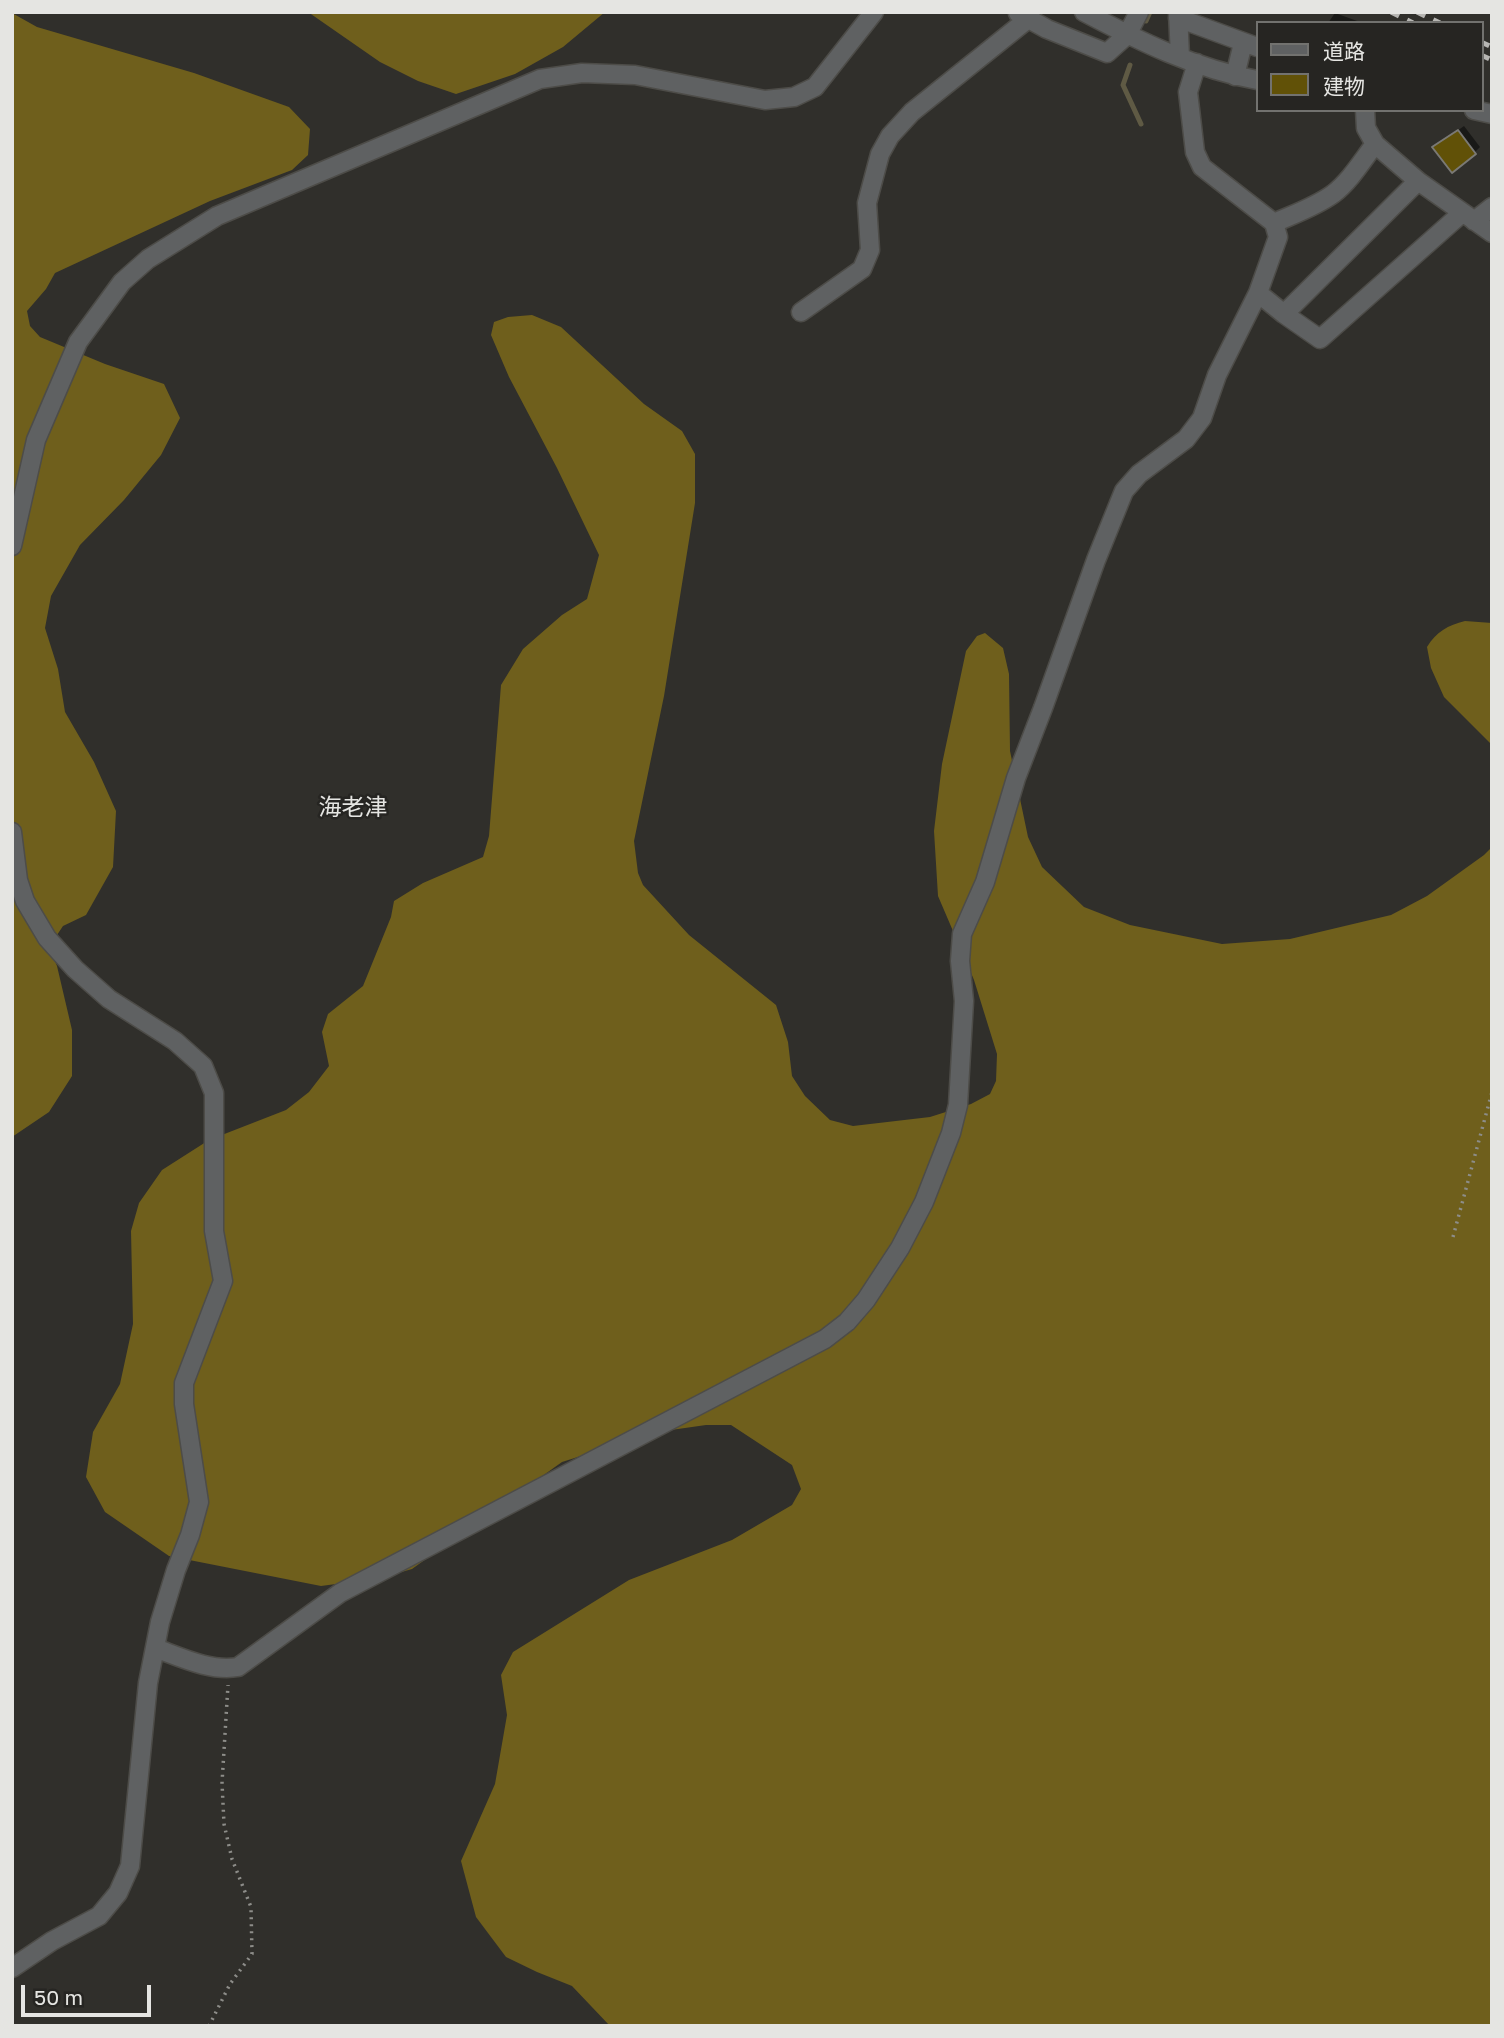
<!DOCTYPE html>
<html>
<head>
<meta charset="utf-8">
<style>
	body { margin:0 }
	#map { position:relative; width:1504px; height:2038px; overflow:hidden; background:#302f2b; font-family:"Golos Text","Noto Sans JP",sans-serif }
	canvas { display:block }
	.frame { position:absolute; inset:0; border:14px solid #e5e5e2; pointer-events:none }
	.legend { position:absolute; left:1256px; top:21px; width:228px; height:91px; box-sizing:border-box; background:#262522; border:2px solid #72726f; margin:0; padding:9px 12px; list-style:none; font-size:21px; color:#e5e5e2 }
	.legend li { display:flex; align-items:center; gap:14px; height:35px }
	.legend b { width:35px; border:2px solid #72726f }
	.scale { position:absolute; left:21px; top:1985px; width:130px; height:32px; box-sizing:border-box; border:4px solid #e5e5e2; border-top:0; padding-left:9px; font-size:21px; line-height:24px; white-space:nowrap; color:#e5e5e2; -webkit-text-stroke:5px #262522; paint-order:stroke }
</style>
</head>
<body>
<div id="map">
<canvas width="1504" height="2038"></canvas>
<div class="frame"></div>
<ul class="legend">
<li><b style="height:9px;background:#5f6162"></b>道路</li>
<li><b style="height:19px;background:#615107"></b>建物</li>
</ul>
<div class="scale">50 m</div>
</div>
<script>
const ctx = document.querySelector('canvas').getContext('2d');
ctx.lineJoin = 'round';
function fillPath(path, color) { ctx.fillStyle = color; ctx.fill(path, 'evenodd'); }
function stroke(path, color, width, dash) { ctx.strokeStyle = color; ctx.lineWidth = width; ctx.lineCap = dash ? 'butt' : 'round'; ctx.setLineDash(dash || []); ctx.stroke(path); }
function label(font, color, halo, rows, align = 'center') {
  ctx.font = font + ' "Golos Text","Noto Sans JP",sans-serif'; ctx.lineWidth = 5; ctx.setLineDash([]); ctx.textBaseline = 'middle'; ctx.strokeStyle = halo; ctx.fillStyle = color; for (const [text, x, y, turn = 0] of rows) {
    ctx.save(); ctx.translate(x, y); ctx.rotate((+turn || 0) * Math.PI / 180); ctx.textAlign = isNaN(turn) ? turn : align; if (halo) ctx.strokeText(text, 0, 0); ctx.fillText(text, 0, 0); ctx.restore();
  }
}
fillPath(new Path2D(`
	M308,12h297l-42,35 -48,27 -59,20 -38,-13 -38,-19z
	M12,13l25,14 157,46 95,34 21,22 -2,26 -16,15 -82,31 -155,72 -9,16 -19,22 3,15 10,11 65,27 59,20 16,34 -19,37 -37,45 -44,45 -29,51 -6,32 13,41 7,43 29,50 22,49 -3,56 -27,48 -23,11 -14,21 8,19 15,64v46l-23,36 -37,25z
	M532,315l29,12 83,77 38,27 13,23v49l-31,193 -30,145 4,32 5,12 46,50 87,70 12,37 4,34 13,20 25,24 23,6 77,-9 41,-13 19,-10 6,-13 1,-27 -23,-74 -36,-84 -4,-65 8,-67 24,-113 11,-15 8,-3 18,15 6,26 1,77 18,86 14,30 42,40 46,18 92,19 68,-5 101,-24 36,-19 57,-41 8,-8v1179h-882l-38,-40 -35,-14 -31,-15 -30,-40 -15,-56 34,-77 12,-69 -6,-40 12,-23 116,-72 103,-40 60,-35 9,-16 -9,-24 -61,-40h-25l-49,7 -95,30 -150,107 -31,9 -60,8 -152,-30 -64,-44 -19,-35 7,-45 27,-48 13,-60 -2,-93 8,-28 23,-33 47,-30 77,-30 23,-18 20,-26 -7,-34 6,-18 35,-28 28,-69 3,-16 29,-18 60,-26 6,-21 12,-151 22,-36 39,-34 25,-16 12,-44 -42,-87 -48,-91 -18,-42 3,-13 14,-5z
	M1465,621l27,2v122l-48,-48 -13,-29 -4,-21c9,-15 21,-22 38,-26z`), '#6f5f1c');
fillPath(new Path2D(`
	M1335,13l25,9 -1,1h-31z
	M1464,126l16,21 -6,6 -39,-6z`), '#0007');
stroke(new Path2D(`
	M1146,21l4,-9
	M1130,65l-7,20 18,39`), '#5f5a44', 5);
const building = new Path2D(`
	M1458,130l18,24 -24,19 -20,-26z`);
fillPath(building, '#615107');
stroke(building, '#7a7975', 2);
const minor = new Path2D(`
	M1084,12c55,29 112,57 173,68
	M1178,12l2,45
	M1018,13l29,16 60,24 20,-18 12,-23
	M1178,18l79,29
	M1235,76l8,-33
	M1365,110l1,18 9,16 43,37 74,52
	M1474,110l18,4
	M1474,221l18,-14
	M1274,223c20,-9 41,-16 59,-29 17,-13 29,-33 42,-50
	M1258,293l26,21 36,25 142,-126
	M801,312l61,-43 8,-19 -3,-47 13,-49 10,-18 22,-24 116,-93
	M1284,314l134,-133
	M12,546l24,-106 42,-98 44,-60 26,-23 69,-43 323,-137 42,-6 53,2 130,25 29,-3 21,-10 59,-75
	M12,832l6,48 7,21 22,37 28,31 34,30 66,42 28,25 11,27v138l9,50 -39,102v21l15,98 -9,33 -14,35 -16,52 -12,61 -18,183 -12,27 -19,23 -47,25 -40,27
	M155,1648c25,9 56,24 83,19l102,-74 485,-254 22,-17 19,-22 34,-52 24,-46 27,-69 7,-28 6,-104 -4,-40 2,-27 23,-52 31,-104 27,-70 53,-148 28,-69 15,-17 47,-35 16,-21 15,-43 41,-82 20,-56 -4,-14 -72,-56 -7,-15 -7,-60 9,-29`);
stroke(minor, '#4d4c48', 21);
stroke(new Path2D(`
	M1492,1020v4
	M1453,1237l39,-145
	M209,2026l21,-42 22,-30 -1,-47 -19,-48 -8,-35 -2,-41 6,-98`), '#8d8d89', 3.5, [2, 5]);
stroke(minor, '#5f6162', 18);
stroke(new Path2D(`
	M1391,12l22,11
	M1417,12l23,11
	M1481,42l11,5
	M1481,55l11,5`), '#b7b6b3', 5, [9, 9]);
label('23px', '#e5e5e2', '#262522', [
	["海老津",353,808]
]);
</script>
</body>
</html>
